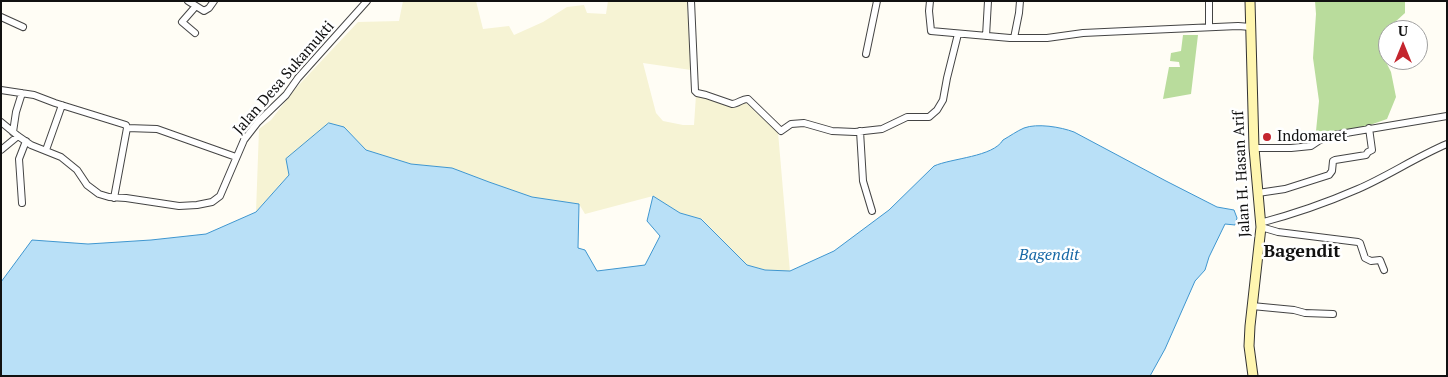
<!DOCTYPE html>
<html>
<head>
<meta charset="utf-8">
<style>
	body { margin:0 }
	#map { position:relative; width:1448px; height:377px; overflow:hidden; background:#fffdf5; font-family:"PT Serif",serif }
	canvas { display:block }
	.frame { position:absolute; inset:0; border:2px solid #111; pointer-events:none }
	.north { position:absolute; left:1378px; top:20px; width:50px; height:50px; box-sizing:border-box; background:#fff; border:1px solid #a0a0a0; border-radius:50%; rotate:0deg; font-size:14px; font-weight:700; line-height:20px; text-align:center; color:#111 }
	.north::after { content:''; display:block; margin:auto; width:18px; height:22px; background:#c4262e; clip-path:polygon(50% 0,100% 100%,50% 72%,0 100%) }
</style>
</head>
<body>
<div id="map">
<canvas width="1448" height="377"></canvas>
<div class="frame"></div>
<div class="north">U</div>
</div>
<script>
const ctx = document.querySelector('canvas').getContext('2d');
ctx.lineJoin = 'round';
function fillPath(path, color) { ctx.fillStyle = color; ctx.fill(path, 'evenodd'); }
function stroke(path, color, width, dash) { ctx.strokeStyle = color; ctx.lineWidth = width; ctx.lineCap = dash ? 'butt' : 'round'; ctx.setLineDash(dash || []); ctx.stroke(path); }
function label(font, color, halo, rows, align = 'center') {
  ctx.font = font + ' "PT Serif",serif'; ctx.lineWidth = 5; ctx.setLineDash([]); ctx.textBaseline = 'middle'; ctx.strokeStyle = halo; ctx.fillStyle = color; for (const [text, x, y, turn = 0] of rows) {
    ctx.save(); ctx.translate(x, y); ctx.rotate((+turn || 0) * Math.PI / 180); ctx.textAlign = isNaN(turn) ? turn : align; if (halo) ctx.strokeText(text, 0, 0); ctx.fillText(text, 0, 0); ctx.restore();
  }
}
fillPath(new Path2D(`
	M403,1h73l7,28 26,-3 5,9 29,-13 24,-15 17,-2 3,8 19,1 2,-13h79l4,69 -48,-7 13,50 7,8 20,4h11l2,-30 40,13 9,-6 33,30 12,140 -25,-2 -18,-5 -45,-46 -22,-6 -27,-17 -68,18 -6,-10 -47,-7 -43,-15 -37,-14 -41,-4 -45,-14 -22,-23 -28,7 -9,9 -18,32 -33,37 3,-83 12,-9 25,-32 62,-66 41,-1z`), '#f6f3d4');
fillPath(new Path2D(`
	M1315,1h90v12l-22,20 -3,17 11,22 5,25 -9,22 -40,14 -31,-2 3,-30 -6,-43 3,-44z
	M1183,35h15l-7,59 -28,5 6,-32h11l-1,-5 -9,-1 1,-8 10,-2z`), '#b9dc9c');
const water = new Path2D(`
	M329,123l15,4 22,23 45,14 41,4 37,14 43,15 47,7 -1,44 7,2 12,21 48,-6 15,-29 -13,-15 6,-25 27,17 21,6 46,46 18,5 25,1 44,-20 55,-41 45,-44c18,-8 59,-9 69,-26 7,-4 14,-9 21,-12 13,-5 37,-1 50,4l92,49 51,26 17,3 3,8 -2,7 -10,-1 -16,33 -4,13 -10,11 -30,68 -15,27h-1149v-94l31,-42 56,4 63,-4 55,-6 50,-22 33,-37 -3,-16z`);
fillPath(water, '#b9e0f7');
stroke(water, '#3f96cf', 1);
const minor = new Path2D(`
	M188,1l16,10 5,-3 5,-7
	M691,1l4,90 2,2 9,2 26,9c6,0 11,-6 16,-5l33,32 10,-7 13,-1 28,8 23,1 27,-3 25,-12h22l8,-7 6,-10 4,-22 11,-44
	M930,1l-1,10 2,20 79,7h37l36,-5 43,-2 112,-5 13,1
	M1,17l22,10
	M1209,27v-26
	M195,33l-13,-11 14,-16
	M986,36l2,-35
	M1014,38l5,-25 1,-12
	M866,54l11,-53
	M1,90l33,5 21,8 71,22 1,3 -13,70
	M1,122l17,14 13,9 30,12 16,13 10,15 12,9 10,3 17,1 53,8 18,-1 15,-3 8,-6 24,-56 14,-18 28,-27 12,-17 69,-77
	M127,128l30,1 79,28
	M860,131l3,50 9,30
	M13,132l3,-20 6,-19
	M1254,148h37l20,-2 9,-6 14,-5 113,-19
	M1,150l17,-14
	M46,150l16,-45
	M1258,193l27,-4 44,-14 3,-4 1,-10 2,-1 31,-5 2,-3 4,-2 -3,-22
	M22,203l-3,-44 7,-18
	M1260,223c34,-9 66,-20 98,-34 30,-13 58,-32 89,-45
	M1261,227l17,5 80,10 2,1 5,15 6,3 9,-1 4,10
	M1252,306l42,4 11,3 28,1`);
const secondary = new Path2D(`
	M1250,1l4,147 7,79 -11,99 -1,20 4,30`);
stroke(minor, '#444', 8);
stroke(secondary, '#333', 11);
stroke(minor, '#fff', 6);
stroke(secondary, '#fff6b0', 9);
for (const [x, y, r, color] of [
	[1267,137,5,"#c4262e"]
]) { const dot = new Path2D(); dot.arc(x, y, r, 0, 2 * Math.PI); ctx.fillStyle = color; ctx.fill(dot); stroke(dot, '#fff', 2); }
label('15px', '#111', '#fff', [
	["Jalan Desa Sukamukti",284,78,-49],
	["Jalan H. Hasan Arif",1242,174,-93]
]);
label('15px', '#111', '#fff', [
	["Indomaret",1277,137]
], 'left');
label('italic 16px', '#1768a6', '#fff', [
	["Bagendit",1049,255]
]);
label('bold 18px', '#111', '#fff', [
	["Bagendit",1302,252]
]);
</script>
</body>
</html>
